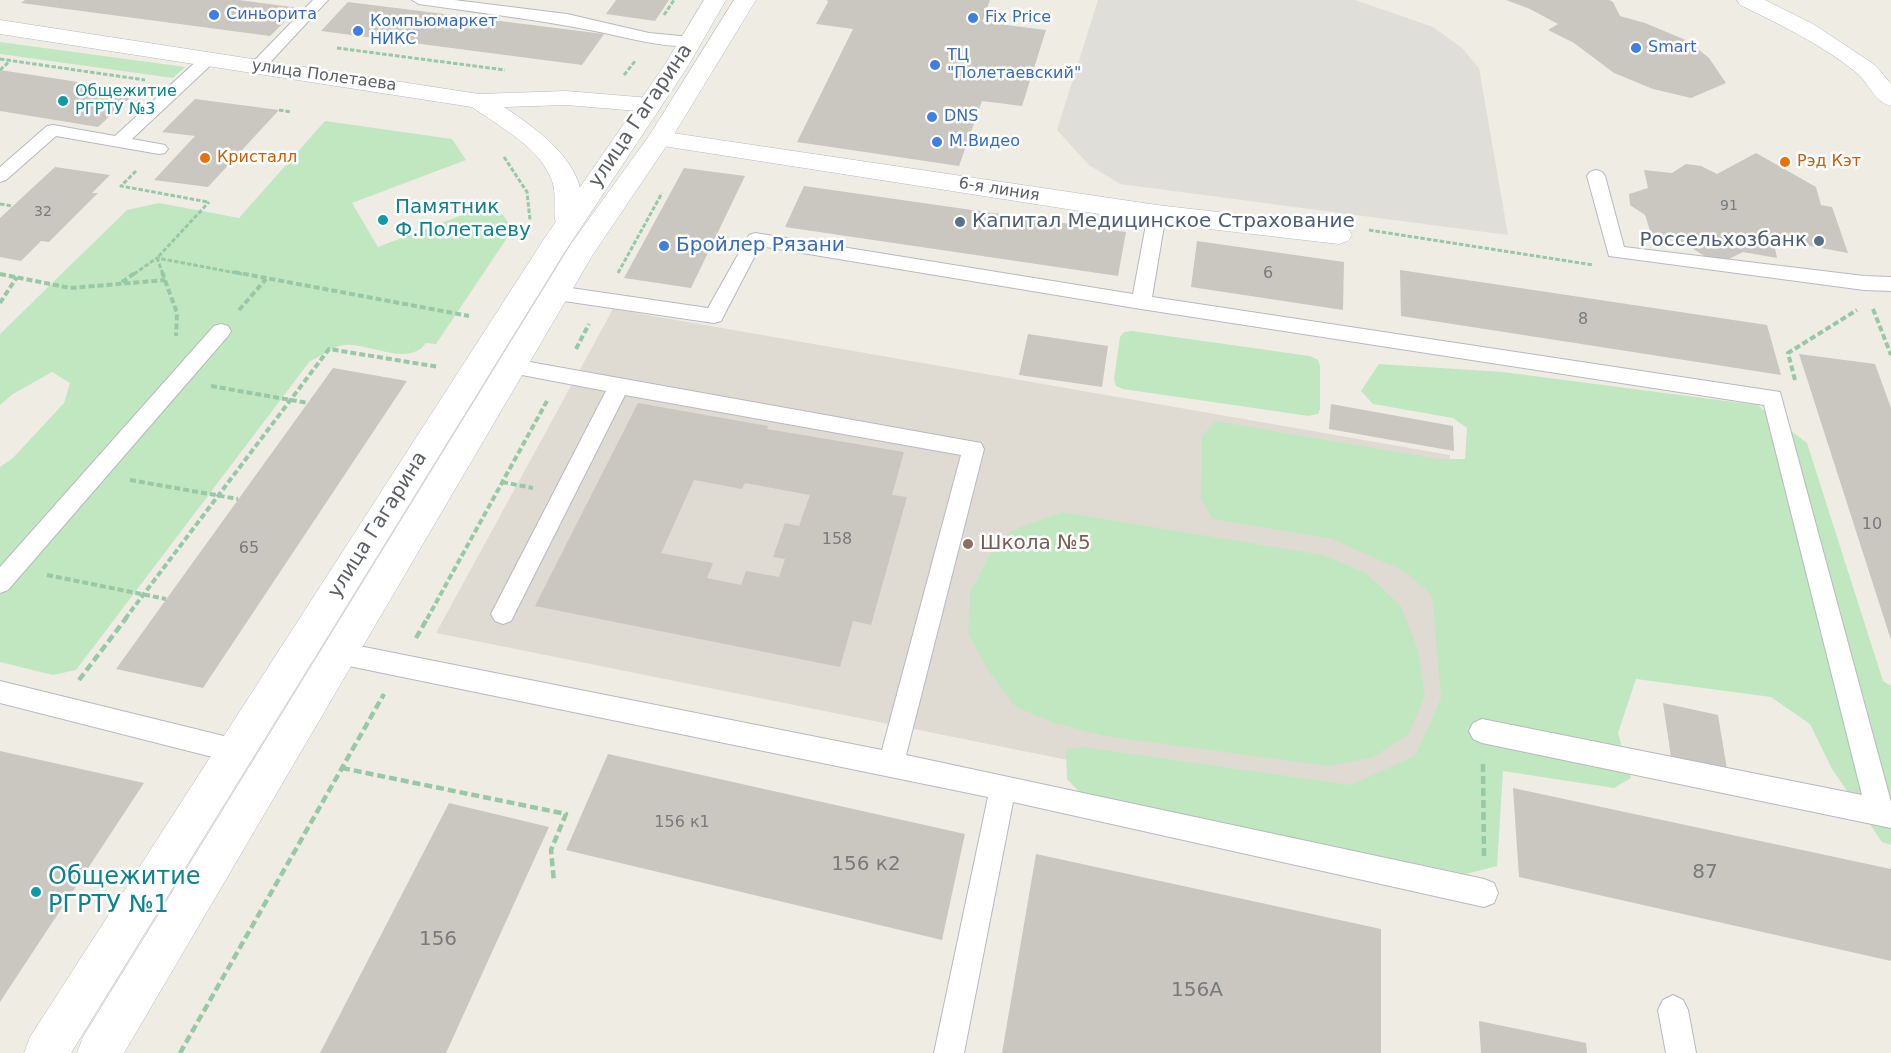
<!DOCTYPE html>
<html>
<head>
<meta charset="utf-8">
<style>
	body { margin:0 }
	canvas { display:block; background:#efece4 }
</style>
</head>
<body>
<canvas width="1891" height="1053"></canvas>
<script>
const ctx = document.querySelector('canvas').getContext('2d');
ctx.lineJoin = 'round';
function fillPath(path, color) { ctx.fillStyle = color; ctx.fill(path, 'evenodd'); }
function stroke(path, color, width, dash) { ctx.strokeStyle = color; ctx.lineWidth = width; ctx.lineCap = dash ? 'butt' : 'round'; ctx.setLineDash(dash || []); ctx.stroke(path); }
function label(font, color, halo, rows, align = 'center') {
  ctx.font = font + ' "DejaVu Sans",sans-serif'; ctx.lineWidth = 5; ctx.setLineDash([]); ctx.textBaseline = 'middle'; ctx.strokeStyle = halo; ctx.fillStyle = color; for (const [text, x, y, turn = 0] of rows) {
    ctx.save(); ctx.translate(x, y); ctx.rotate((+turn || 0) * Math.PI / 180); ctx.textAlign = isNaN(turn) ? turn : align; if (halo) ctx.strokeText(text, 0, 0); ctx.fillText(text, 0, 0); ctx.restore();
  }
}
fillPath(new Path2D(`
	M1098,0h257l78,27 29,21 17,20 29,167 -388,-51 -31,-19 -32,-35z`), '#e0ded8');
fillPath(new Path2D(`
	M613,309l837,146 6,383 -1020,-205z`), '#dfdbd2');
fillPath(new Path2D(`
	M0,42l185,25 -12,11 -173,-24z
	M325,121l127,18 14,21 -114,43 26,44 116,-44 19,26 -77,115 -10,-1c-18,25 -58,-1 -82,2 -10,1 -24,12 -34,16l-234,309 -23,5 -53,-13v-195l13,-9 51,-55 6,-20 -18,-11 -39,22 -13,11v-71l127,-124 32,-7 80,15z
	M1132,331l178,25 8,4 2,6v43l-2,5 -9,2 -186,-27 -7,-3 -2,-7 6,-42 4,-5z
	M1379,364l124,8 254,33 50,38 76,238 8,5v159l-9,-3 -50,-73 -22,-45 -39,-27 -135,-18 -18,54 13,45 -17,10 -111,-17 -6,95 -31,8 -386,-81 -13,-14 -1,-30 17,-2 268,38 65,-30 25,-57 -9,-102 -26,-24 -74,-33 -119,-20 -12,-19 1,-64 14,-15 222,38h27l2,-31 -14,-10 -80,-14 -12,-13z
	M1062,512l261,43 41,17 37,34 17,44 7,46 -17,39 -37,23 -43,8 -223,-30 -51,-13 -38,-16 -26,-34 -22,-39 2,-41 20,-39 23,-24z`), '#c1e7c0');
fillPath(new Path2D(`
	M25,0h214l60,8 -29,28 -249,-33z
	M616,0h53l-14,21 -49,-7z
	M827,0h163l-8,22 64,8 -24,76 -40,-5 -23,65 -162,-24 56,-113 -37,-5 12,-22z
	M1506,0h103l4,2 7,14 25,7 43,18 21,17 17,25 -35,15 -38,-9 -39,-16 -40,-30 -26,-13 10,-6 -28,-15z
	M348,2l256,32 -22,31 -261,-34z
	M0,70l137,21 -39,36 -98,-16z
	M195,99l84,11 -71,77 -54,-7 41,-44 -33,-4z
	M1756,153l60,34 5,18 11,2 16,46 -75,-14 4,19 -34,-6 -16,8 -21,-3 -24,-15 -30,-5 -7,-22 -15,-10 -1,-11 19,-6 -4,-18 28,3 14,-9 15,2 16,8z
	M55,167l55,8 -18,18h6l-49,49 -8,-1 -20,20 -21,-4v-39z
	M684,168l61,8 -54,112 -67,-10z
	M804,186l322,46 -8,44 -333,-49z
	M1197,241l147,21 -1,48 -152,-23z
	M1400,270l367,55 14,50 -380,-59z
	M1028,334l80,12 -6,41 -83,-12z
	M1799,354l76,10 16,44v232z
	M333,368l74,13 -204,307 -87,-19z
	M638,403l130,23 -1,3 137,23 -12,43 15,2 -36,128 -18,-4 -13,46 -305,-61zM694,480l48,9 3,-6 65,12 -11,31 -14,-3 -12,34 12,2 -6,18 -33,-6 -5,14 -34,-7 6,-15 -52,-10z
	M1331,404l122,22 1,25 -125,-22z
	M1663,703l55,12 9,54 -56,-12z
	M0,751l144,32 -144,219z
	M608,754l357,80 -23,106 -376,-90z
	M1513,788l378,81v92l-372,-84z
	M449,803l100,24 -103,226h-126z
	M1036,854l345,75v124h-379z
	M1479,1021l107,22 1,10h-106z`), '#cac7c1');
const service = new Path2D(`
	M313,0h15l-65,70h-12l-2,-3 2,-3z
	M412,0h42l113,14 82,19 41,4 8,5c-9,10 -57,-1 -71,-4 -69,-16 -138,-24 -208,-34z
	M207,55l6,2 2,3 -2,3 -81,76 33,6 3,4 -3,4 -6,1 -103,-18 -50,44 -6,2v-15l47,-41 6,-1 62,11 86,-79z
	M1596,170l6,2 3,4 19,71 240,29 27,1v14l-27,-1 -255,-34 -22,-80 3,-4z
	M1157,208l6,2 3,4 -14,83 628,95 111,410v26l-409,-85 -9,-4 -4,-8 4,-8 9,-4 380,76 -98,-390 -623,-96 -381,-63 -39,75 -7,2 -157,-23 -7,-2 -3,-5 3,-5 7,-2 151,22 41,-73 6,-2 378,61 15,-80 3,-4z
	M221,324l7,2 3,5 -3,5 -220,254 -8,3v-26l214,-241z
	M513,359l468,84 3,6 -78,306 578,124 10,4 4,10 -4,10 -10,4 -471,-105 -49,251h-30l54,-256 -649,-133 -9,-3 -3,-8 3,-8 9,-3 543,108 79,-295 -336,-60 -114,226 -8,3 -8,-3 -4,-7 115,-223 -100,-19 -3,-5 3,-5z
	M0,681l236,58 9,3 4,9 -4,9 -9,3 -236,-60z
	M1673,995l10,5 5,10 8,43h-30l-8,-43 5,-10z`);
const minor = new Path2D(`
	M659,131l498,74 182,21 9,3 4,6 -4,6 -9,3 -182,-21 -507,-79 -3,-5 3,-5z`);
const tertiary = new Path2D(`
	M1737,0h28l48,24 62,41 16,19v22c-16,-4 -21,-21 -33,-32 -33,-28 -79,-50 -118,-69z
	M0,20l479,74 87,-3 84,7 9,2 3,5 -3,5 -9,2 -84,-7 -62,2c34,23 81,55 78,101 0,8 0,15 -5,22l-9,3 -9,-3c-8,-12 -2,-31 -6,-46 -10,-35 -53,-57 -81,-77l-472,-73z`);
const secondary = new Path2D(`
	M704,0h22l-38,66 -124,187 -493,800h-47l6,-16 514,-798 120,-173z
	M734,0h22l-85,139 -79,117 -468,797h-47l6,-16 488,-793 78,-108z`);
stroke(service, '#b6babe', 2);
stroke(minor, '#b6babe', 1);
stroke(tertiary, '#b6babe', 1);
stroke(secondary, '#b7bbc0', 1);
stroke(new Path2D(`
	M664,15l10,-15
	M337,48l168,22
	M0,59l145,21
	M0,70l10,-9
	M624,75l12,-15
	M279,110l12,2
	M504,157l23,35 3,28
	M136,171l-15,15 87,16
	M0,204l12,2
	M1369,230l224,35
	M618,273l44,-80
	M134,274l23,-16 85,16
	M163,274l-6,-16 52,-56`), '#98c8a5', 3, [4.5, 2]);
stroke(new Path2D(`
	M162,272l15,41 -1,23
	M234,272l235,44
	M0,274l70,14 95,-8
	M122,282l14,-10
	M0,303l17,-26
	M1873,309l18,46
	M239,310l27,-31
	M576,349l13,-25
	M1795,380l-7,-27 69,-43
	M211,386l97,17
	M130,480l108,19
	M502,482l31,6
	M47,575l119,24
	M125,619l204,-270 110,18
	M427,619l120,-218`), '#98c8a5', 4, [6, 3]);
stroke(new Path2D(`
	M416,638l12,-21
	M79,680l48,-63
	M1483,764l1,95
	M342,768l224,46 -15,36 3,32
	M180,1053l204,-359`), '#98c8a5', 4.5, [8, 4]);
fillPath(service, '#fff');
fillPath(minor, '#fff');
fillPath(tertiary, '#fff');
fillPath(secondary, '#fff');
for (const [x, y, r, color] of [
	[214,15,6,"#3f7fe0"],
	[973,18,6,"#3f7fe0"],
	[358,31,6,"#3f7fe0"],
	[1636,48,6,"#3f7fe0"],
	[935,65,6,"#3f7fe0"],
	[63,101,6,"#0f9aa8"],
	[932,117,6,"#3f7fe0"],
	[937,142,6,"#3f7fe0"],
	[205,158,6,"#e8710a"],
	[1785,162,6,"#e8710a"],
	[383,220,6,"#0f9aa8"],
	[960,222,6,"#5c6f8a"],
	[1819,241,6,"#5c6f8a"],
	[664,246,6,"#3f7fe0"],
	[968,544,6,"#8d6e63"],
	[36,892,6,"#0f9aa8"]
]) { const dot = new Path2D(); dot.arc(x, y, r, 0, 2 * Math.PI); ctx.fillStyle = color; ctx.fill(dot); stroke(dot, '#fff', 2); }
label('14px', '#787a7c', null, [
	["91",1729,206],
	["32",43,212]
]);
label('16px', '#366cbe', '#fff', [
	["Синьорита",226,15],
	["Fix Price",985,18],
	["Компьюмаркет",370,22],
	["НИКС",370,40],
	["Smart",1648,48],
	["ТЦ",947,56],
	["\"Полетаевский\"",947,74],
	["DNS",944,117],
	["М.Видео",949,142]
], 'left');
label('16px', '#5c6065', '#fff', [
	["улица Полетаева",324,76,8],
	["6-я линия",999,190,9]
]);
label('16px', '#0d838f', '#fff', [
	["Общежитие",75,92],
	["РГРТУ №3",75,110]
], 'left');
label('16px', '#c56008', '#fff', [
	["Кристалл",217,158],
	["Рэд Кэт",1797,162]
], 'left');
label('16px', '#787a7c', null, [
	["6",1268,274],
	["8",1583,320],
	["10",1872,525],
	["158",837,540],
	["65",249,549],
	["156 к1",682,823]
]);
label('20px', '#5c6065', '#fff', [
	["улица Гагарина",641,116,-56],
	["улица Гагарина",378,525,-58]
]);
label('20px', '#0d838f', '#fff', [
	["Памятник",395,208],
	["Ф.Полетаеву",395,231]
], 'left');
label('20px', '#4e5e75', '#fff', [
	["Капитал Медицинское Страхование",972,222],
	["Россельхозбанк",1807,241,"right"]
], 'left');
label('20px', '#366cbe', '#fff', [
	["Бройлер Рязани",676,246]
], 'left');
label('20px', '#785e54', '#fff', [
	["Школа №5",980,544]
], 'left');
label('20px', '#787a7c', null, [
	["156 к2",866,865],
	["87",1705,873],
	["156",438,940],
	["156А",1197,991]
]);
label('24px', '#0d838f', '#fff', [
	["Общежитие",48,878],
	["РГРТУ №1",48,906]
], 'left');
</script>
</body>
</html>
